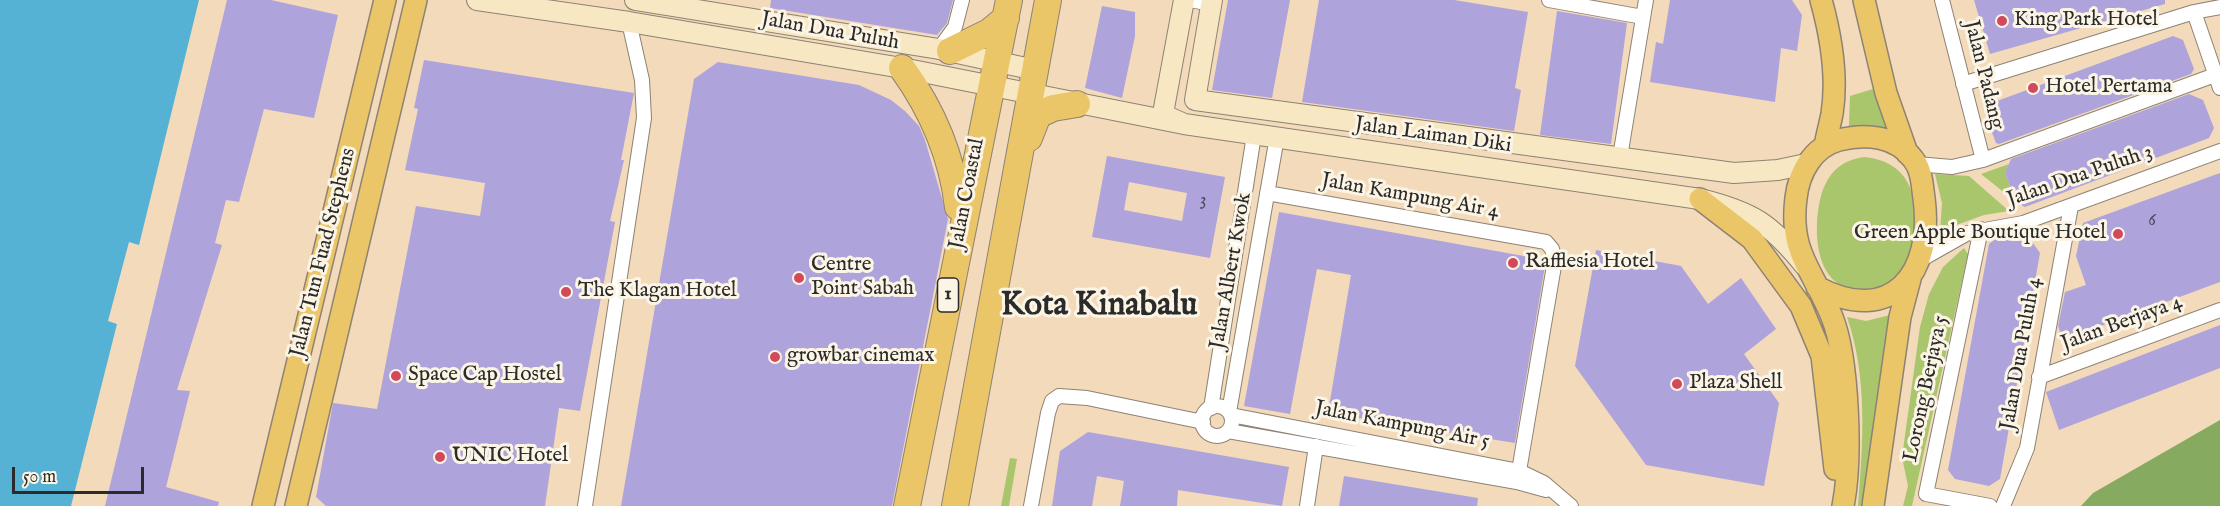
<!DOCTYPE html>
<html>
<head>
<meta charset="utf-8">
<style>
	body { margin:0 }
	#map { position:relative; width:2220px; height:506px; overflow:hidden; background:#f2dabb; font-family:"IM FELL English",serif }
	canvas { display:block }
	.scale { position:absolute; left:12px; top:467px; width:132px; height:27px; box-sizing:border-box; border:3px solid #2b2b2b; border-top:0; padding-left:8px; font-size:18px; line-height:21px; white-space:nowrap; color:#2b2b2b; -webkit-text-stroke:4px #fcf5e5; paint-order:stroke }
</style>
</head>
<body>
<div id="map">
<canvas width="2220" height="506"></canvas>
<div class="scale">50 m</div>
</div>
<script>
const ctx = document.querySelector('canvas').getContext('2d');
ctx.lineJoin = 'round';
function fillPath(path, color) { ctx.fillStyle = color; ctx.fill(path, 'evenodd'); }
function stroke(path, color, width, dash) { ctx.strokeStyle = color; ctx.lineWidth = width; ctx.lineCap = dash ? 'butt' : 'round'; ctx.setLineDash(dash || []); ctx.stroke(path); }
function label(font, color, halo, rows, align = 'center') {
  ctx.font = font + ' "IM FELL English",serif'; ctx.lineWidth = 6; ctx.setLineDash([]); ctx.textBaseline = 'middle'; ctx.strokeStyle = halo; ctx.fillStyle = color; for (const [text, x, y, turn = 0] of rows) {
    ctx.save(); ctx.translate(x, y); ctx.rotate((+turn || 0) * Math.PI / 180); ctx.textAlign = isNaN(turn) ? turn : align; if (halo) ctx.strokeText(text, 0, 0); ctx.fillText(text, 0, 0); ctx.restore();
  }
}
fillPath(new Path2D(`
	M1873,89l14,42 -42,4 4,-10 1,-29z
	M1865,157c52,6 56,52 46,95 -3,16 -16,32 -32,36 -47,13 -64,-24 -62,-65 2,-32 11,-62 48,-66z
	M2009,164l-4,9 11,29 -35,-28z
	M1935,174l34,2 40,35 -25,4 -44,16 2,-28z
	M1964,248l4,6 -56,252h-9l5,-20 -6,-29 18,-130 9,-33 14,-27z
	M1890,315l-24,191h-8c5,-63 10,-128 -11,-189l19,4z
	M1010,458l7,1 -8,47h-8z`), '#a9c66d');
fillPath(new Path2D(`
	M2220,420v86h-139l12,-13z`), '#86ab60');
fillPath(new Path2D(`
	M0,0h199l-60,245 -10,-3 -21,79 9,3 -46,182h-71z`), '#56b2d4');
fillPath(new Path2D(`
	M227,0h44l67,15 -24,103 -50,-9 -25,93 -13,-2 -11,43 7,2 -45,145 13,1 -24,96 53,15 -1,4h-113z
	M771,0h182l-6,23 -10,12 -167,-27z
	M1228,0h62l-18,98 -60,-8z
	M1319,0h135l74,12 -13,76 6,2 -7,41 -212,-29z
	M1670,0h122l10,15 -5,36 -16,-3 -6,54 -125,-20 6,-40 7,2z
	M1974,0h191v4l-175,50z
	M1102,6l33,6v24l-13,62 -37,-10z
	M1557,11l70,12 -16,121 -71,-9z
	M2173,36l10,4 11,29 -3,5 -192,70 -3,-1 -11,-29 4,-10z
	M424,60l210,33 -13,67h3l-14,61 5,1 -35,189 -21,-3 -14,98h-219l-10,-9 17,-94 44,6 39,-203 64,10 5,-33 -80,-13 13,-61 -4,-1z
	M718,62l141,23 32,15 14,11 14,15 6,14 23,79 -56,287h-271l73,-427z
	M2189,94l14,6 11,28 -5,10 -184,69 -9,-5 -11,-29 6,-14z
	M1107,156l118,21 -15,81 -118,-21zM1129,182l58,11 -5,28 -58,-11z
	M2220,173v109l-157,58 -5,-14 7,-34 21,-7 -10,-29 7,-33z
	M1279,212l267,48 -31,183 -187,-30 23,-138 -34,-6 -27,145 -46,-8z
	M1998,237l35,6 7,10 -40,226 -11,7 -34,-7 -7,-9 41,-226z
	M1596,250l85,16 27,38 33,-26 35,51 -32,25 35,49 -15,83 -118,-21 -71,-99z
	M2220,325v43l-161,62 -13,-38z
	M1088,432l201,35 -7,39 -104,-16 -1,16h-57l4,-25 -27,-5 -5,30h-40l8,-55z
	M1344,476l134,22 -1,8h-138z`), '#afa3db');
const street = new Path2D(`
	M1190,0l22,4
	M1549,0l94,17
	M1942,0l41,160
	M2194,12l26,76
	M939,49l16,-22 7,-27
	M1963,84l231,-72 26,-5
	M1620,157l26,-157
	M1916,164l36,3 31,-7 232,-85
	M1267,193l279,49 6,7 3,11 -36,211
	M1981,229l-55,265 64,12
	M1922,259l46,-26 55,-10 197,-72
	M2039,377l181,-67
	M1202 421a15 15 0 1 1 30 0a15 15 0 1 1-30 0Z
	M1211,408l43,-273
	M1229,412l48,-275
	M1231,415l288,56 25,12 27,23
	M1228,431l289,51 29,8
	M585,506l59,-388 -2,-38 -13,-58
	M1031,506l17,-93 4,-12 7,-5 28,2 116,24
	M1307,506l9,-60
	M2003,506l24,-58 44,-242`);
const secondary = new Path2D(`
	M477,0l152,22 273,46 282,56 516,75c53,13 71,25 105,67
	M635,0l304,49 96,21
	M1212,0l-17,100 539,73 44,-3 28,-6
	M1182,123l-16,-7 -2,-8 20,-108`);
const primary = new Path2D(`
	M1821,0c10,36 17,76 11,114 -2,10 -5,21 -7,32
	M1864,0l22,93 21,60
	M1700,199l52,40 49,67 21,50 13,113
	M1817,287c75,40 117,-14 107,-89 -2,-13 -2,-28 -11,-39 -17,-23 -47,-26 -74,-19 -26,7 -40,32 -43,58 -7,55 17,72 36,119 17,43 20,144 11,189
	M263,506l122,-506
	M296,506l120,-506
	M1873,506l27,-189 10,-38`);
const highway = new Path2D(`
	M950,51l39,-19 17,-14
	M902,68c31,43 50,87 56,139
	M1029,138l9,-23 15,-7 24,-4
	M907,506l102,-506
	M955,506l93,-506`);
stroke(street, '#8e8273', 16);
stroke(secondary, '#8e8273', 22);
stroke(primary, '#8e8273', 24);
stroke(highway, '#8e8273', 28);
stroke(street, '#fff', 14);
stroke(secondary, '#f7e8c3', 20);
stroke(primary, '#ebc669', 21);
stroke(highway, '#ebc669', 26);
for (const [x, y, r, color] of [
	[2002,21,6,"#d1495b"],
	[2033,88,6,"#d1495b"],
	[2118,234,6,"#d1495b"],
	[1513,263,6,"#d1495b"],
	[799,278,6,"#d1495b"],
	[566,292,6,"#d1495b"],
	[775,357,6,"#d1495b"],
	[396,376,6,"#d1495b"],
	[1677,384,6,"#d1495b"],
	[440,457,6,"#d1495b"]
]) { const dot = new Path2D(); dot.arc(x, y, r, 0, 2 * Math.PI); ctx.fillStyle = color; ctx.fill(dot); stroke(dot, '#fcf5e5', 2); }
label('18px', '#4c4957', null, [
	["3",1203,201],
	["6",2152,221]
]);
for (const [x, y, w] of [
	[948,295,21]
]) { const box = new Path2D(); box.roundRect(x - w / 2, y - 17, w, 34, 4.5); ctx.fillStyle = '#fcf5e5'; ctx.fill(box); stroke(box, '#2b2b2b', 1.5); }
label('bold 20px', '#2b2b2b', null, [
	["1",948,295]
]);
label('21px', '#2b2b2b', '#fcf5e5', [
	["King Park Hotel",2014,21],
	["Hotel Pertama",2045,88],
	["Green Apple Boutique Hotel",2106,234,"right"],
	["Rafflesia Hotel",1525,263],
	["Centre",811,266],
	["Point Sabah",811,290],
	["The Klagan Hotel",578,292],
	["growbar cinemax",787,357],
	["Space Cap Hostel",408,376],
	["Plaza Shell",1689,384],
	["UNIC Hotel",452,457]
], 'left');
label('21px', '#2b2b2b', '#fcf5e5', [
	["Jalan Dua Puluh",830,32,10],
	["Jalan Padang",1983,75,76],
	["Jalan Laiman Diki",1433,136,8],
	["Jalan Dua Puluh 3",2080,177,-19],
	["Jalan Coastal",968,194,-79],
	["Jalan Kampung Air 4",1410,197,10],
	["Jalan Tun Fuad Stephens",324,253,-76],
	["Jalan Albert Kwok",1232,271,-80],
	["Jalan Berjaya 4",2122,324,-20],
	["Jalan Dua Puluh 4",2022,354,-80],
	["Lorong Berjaya 5",1927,389,-78],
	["Jalan Kampung Air 5",1402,426,11]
]);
label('bold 33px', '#2b2b2b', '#fcf5e5', [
	["Kota Kinabalu",1099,307]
]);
</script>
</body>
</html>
